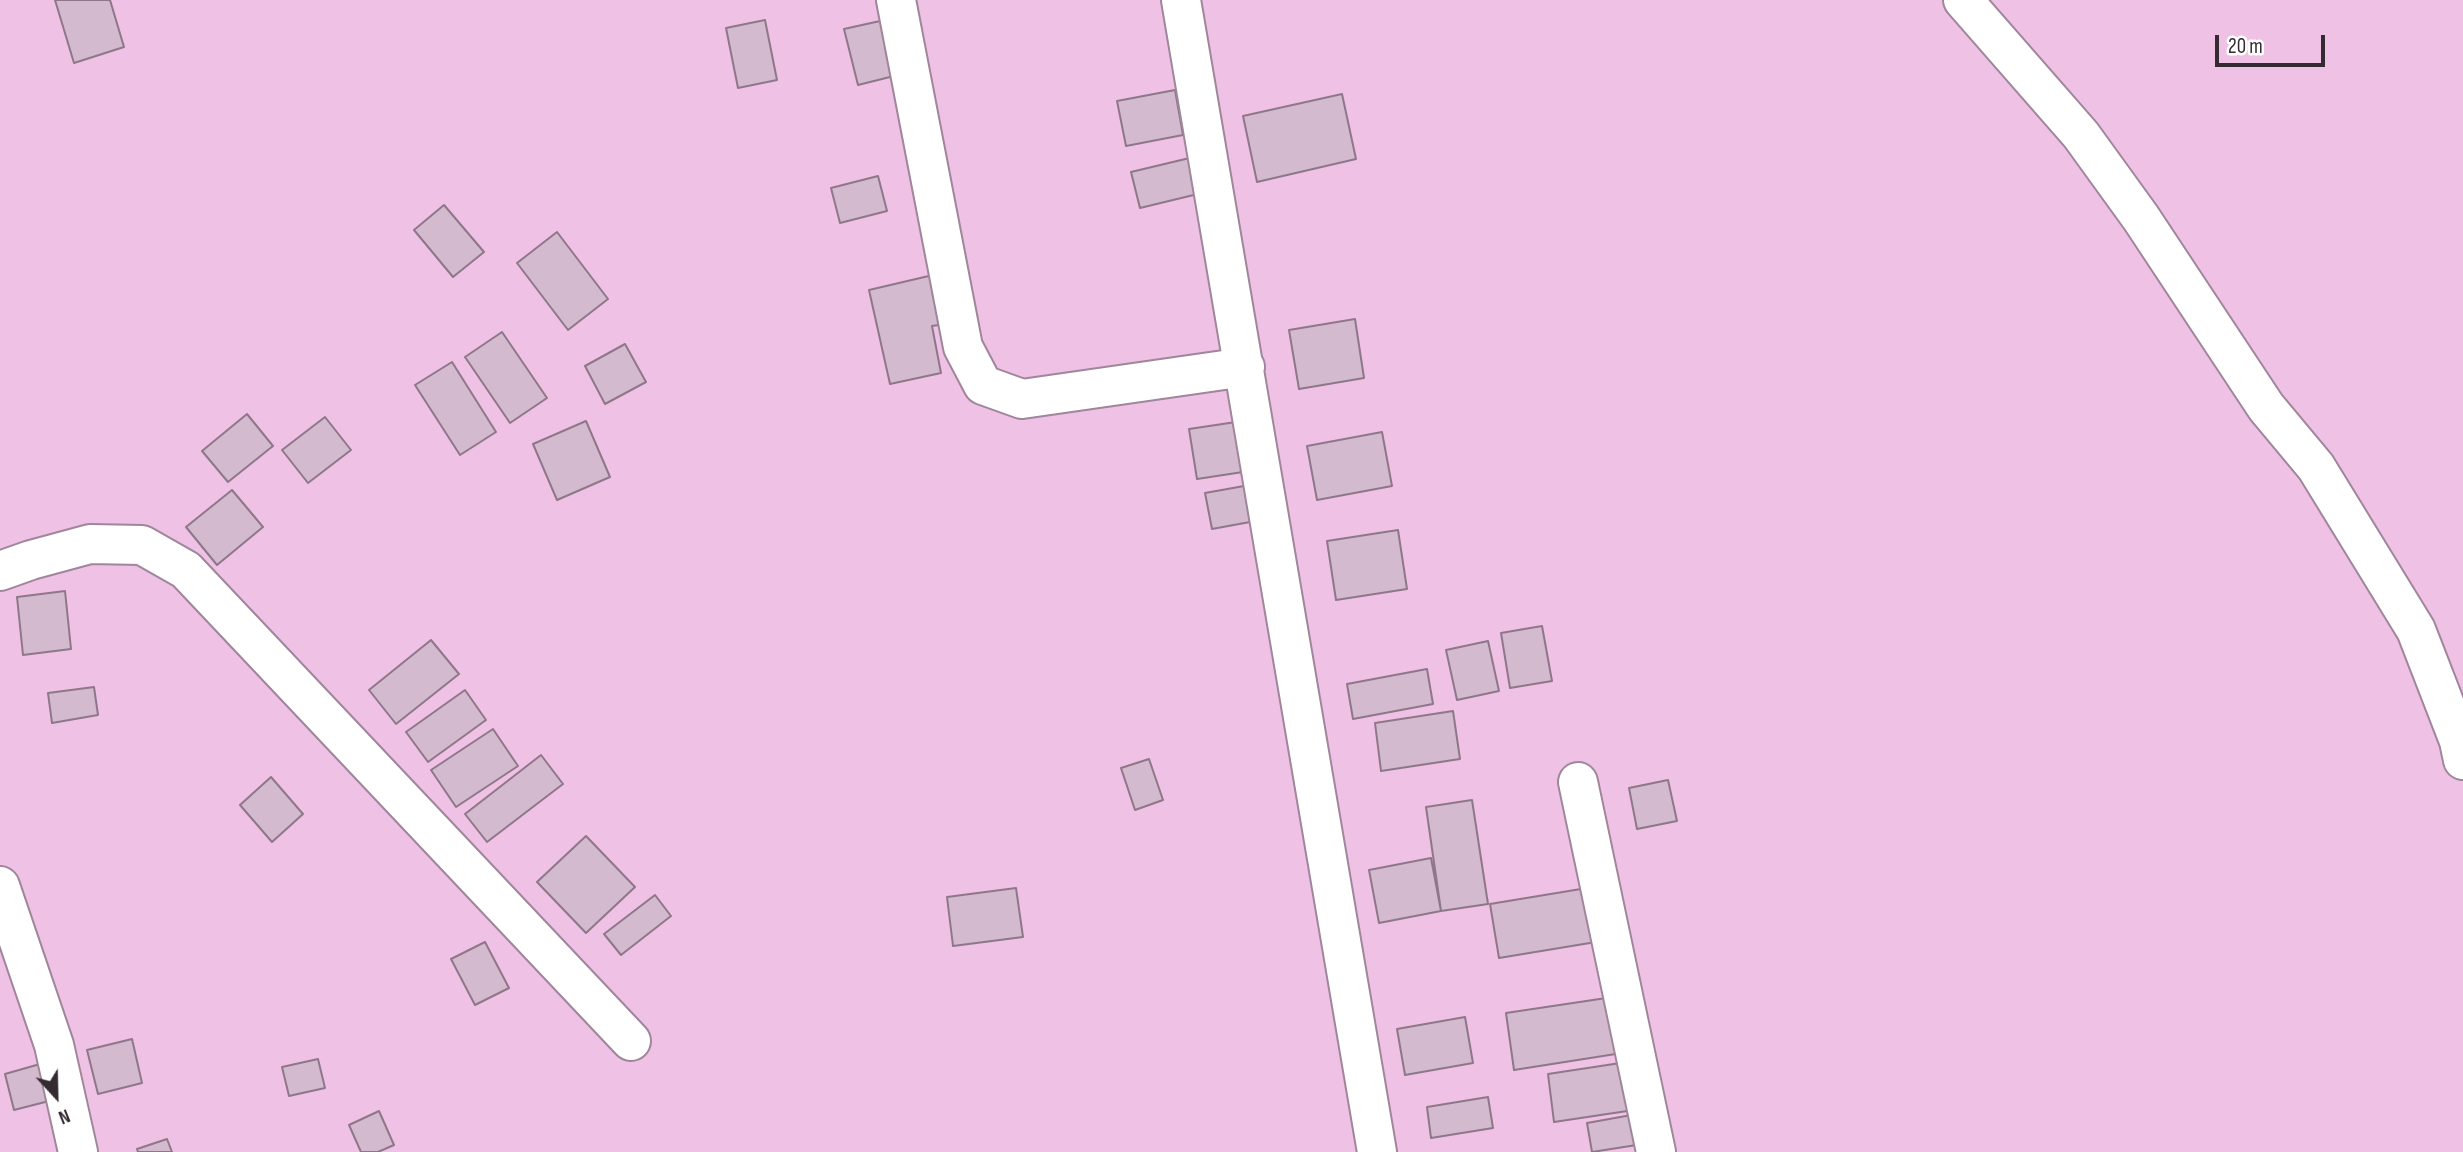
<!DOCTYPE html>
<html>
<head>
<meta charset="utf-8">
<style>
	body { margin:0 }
	#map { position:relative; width:2463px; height:1152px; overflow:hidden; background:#feedfa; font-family:"Sofia Sans Condensed",sans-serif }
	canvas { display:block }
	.north { position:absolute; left:21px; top:1061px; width:70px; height:70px; -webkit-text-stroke:5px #fff; paint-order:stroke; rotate:158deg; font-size:19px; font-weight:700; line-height:28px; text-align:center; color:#342a32 }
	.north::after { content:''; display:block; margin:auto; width:24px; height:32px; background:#342a32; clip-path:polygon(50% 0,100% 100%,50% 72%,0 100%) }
	.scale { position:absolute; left:2215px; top:35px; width:110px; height:32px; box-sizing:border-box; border:4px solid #342a32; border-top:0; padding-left:9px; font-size:21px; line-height:24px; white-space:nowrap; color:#342a32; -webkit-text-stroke:5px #fff; paint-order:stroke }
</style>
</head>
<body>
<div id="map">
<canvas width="2463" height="1152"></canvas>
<div class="north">N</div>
<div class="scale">20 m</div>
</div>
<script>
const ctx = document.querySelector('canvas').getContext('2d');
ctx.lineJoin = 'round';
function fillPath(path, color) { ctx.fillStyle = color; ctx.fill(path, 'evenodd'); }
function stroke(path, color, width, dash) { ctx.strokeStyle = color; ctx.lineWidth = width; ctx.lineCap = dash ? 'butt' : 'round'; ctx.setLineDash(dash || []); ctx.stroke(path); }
fillPath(new Path2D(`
	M0,0h2463v1152h-2463z`), '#efc1e5');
const building = new Path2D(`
	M55,0h55l14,47 -50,16z
	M765,20l12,60 -39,8 -12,-60z
	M880,21l14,55 -36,9 -14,-56z
	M1175,90l8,45 -57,11 -9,-45z
	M1342,94l14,65 -99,23 -14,-66z
	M1198,156l8,36 -66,16 -9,-36z
	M878,176l9,35 -47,12 -9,-35z
	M444,205l40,47 -31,25 -39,-47z
	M557,232l51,67 -40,31 -51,-67z
	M933,275l12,49 -13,2 9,47 -51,11 -21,-94z
	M1355,319l9,59 -65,11 -10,-59z
	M502,332l45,66 -37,25 -45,-66z
	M625,344l21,38 -41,22 -20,-38z
	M452,362l44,70 -36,23 -45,-70z
	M247,414l26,32 -45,36 -26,-31z
	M325,417l26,33 -43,33 -26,-33z
	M586,421l24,56 -53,23 -24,-56z
	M1236,422l7,50 -46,7 -8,-50z
	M1382,432l10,54 -75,14 -10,-54z
	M1244,486l6,36 -38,7 -7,-36z
	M232,490l31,37 -46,38 -31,-38z
	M1398,530l9,59 -71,11 -9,-59z
	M65,591l6,58 -48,6 -6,-58z
	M1542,626l10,55 -42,7 -9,-55z
	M431,640l28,34 -63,50 -27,-34z
	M1488,641l11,50 -42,9 -11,-50z
	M1427,669l6,35 -80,15 -6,-35z
	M94,687l4,28 -46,8 -4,-30z
	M465,690l21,30 -58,42 -22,-30z
	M1453,711l7,48 -79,12 -6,-48z
	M493,729l25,37 -62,41 -25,-37z
	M541,755l22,29 -76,58 -22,-28z
	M1149,759l14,41 -28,10 -14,-42z
	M271,777l32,37 -31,28 -32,-37z
	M1668,780l9,41 -40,8 -8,-41z
	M1472,800l16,104 -47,7 -15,-104z
	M586,836l49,51 -49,46 -49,-51z
	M1431,858l10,53 -62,12 -10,-53z
	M1593,887l9,54 -103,17 -9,-54z
	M1016,888l7,49 -70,9 -6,-49z
	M655,895l16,21 -50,39 -17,-21z
	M485,942l24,46 -34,17 -24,-46z
	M1613,997l9,56 -108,17 -8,-57z
	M1465,1017l8,46 -68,12 -8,-46z
	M132,1039l10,44 -44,11 -11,-44z
	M318,1059l7,29 -36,8 -7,-29z
	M1627,1062l7,48 -80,12 -6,-48z
	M40,1064l9,37 -35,9 -9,-36z
	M1488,1097l5,31 -62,10 -4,-31z
	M379,1111l15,34 -16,7h-17l-12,-27z
	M1637,1114l6,30 -51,8 -5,-29z
	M167,1139l5,13h-34l-1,-3z`);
fillPath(building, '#d4bace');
stroke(building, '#8f778a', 2);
const minor = new Path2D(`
	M896,0l67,347 20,38 39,14 223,-32
	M1181,0l196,1152
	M1963,0l118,135 60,83 125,189 50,60 100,163 43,111 4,19
	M0,571l31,-11 59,-16 52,1 44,25 445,471
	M1578,782l78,370
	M0,886l54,159 24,107`);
stroke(minor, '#9f869a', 42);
stroke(minor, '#fff', 38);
</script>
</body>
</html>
